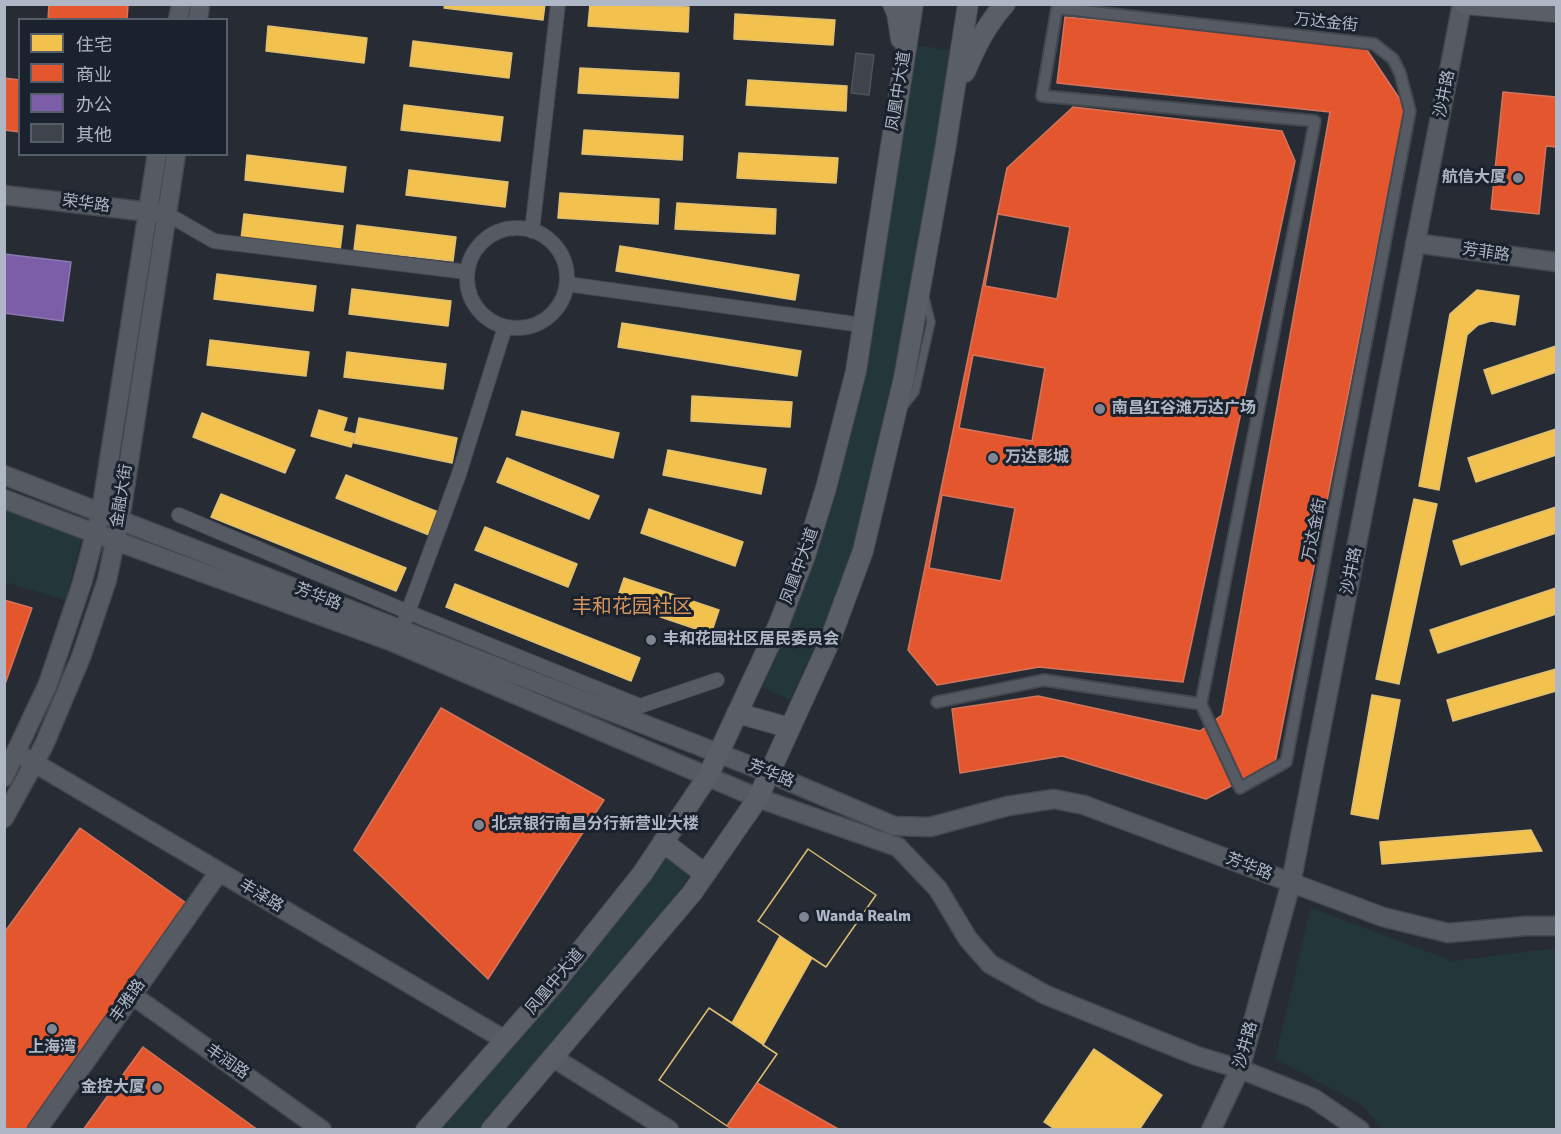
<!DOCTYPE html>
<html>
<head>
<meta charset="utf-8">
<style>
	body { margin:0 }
	#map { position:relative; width:1561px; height:1134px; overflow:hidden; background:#272c34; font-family:Signika,"Noto Sans SC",sans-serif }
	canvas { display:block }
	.frame { position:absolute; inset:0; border:6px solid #afb7c6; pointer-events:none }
	.legend { position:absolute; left:18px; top:18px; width:210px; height:138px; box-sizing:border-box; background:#1a222e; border:2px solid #565e6b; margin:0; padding:8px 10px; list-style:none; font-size:18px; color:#afb7c6 }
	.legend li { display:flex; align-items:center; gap:12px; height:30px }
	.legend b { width:30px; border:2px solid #565e6b }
</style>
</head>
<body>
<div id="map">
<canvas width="1561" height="1134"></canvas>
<div class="frame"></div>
<ul class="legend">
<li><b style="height:16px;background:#f2c14e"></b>住宅</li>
<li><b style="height:16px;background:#e4572e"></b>商业</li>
<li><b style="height:16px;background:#7b5ea7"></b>办公</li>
<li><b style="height:16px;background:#3f444b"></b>其他</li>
</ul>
</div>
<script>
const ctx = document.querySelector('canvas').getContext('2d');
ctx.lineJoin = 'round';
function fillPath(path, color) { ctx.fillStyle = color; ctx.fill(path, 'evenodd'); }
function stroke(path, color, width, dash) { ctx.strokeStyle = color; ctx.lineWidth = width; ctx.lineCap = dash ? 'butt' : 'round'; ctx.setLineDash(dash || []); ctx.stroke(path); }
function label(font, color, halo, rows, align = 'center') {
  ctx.font = font + ' Signika,"Noto Sans SC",sans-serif'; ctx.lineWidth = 6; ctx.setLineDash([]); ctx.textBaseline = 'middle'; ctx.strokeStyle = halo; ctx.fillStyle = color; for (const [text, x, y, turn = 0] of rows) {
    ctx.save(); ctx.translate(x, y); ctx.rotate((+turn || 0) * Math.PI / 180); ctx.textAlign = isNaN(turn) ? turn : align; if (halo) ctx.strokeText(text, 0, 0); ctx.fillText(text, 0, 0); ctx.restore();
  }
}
fillPath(new Path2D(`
	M915,45l35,5c-27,167 -49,336 -97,499 -15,52 -40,102 -63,151l-28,-13 54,-132 40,-143z
	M4,509l78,28 -17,63 -60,-18z
	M668,857l19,14 2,5 -46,66 -163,187 -43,1 221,-269z
	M1311,908l141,53 104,-13v181h-173l-22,-25 -86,-45z`), '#23363a');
const homes = new Path2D(`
	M445,4h100l-2,16 -99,-12z
	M590,4l99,3 -1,25 -100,-6z
	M735,14l100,6 -2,25 -99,-6z
	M268,26l99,12 -3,25 -98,-12z
	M413,41l99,12 -3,25 -99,-12z
	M580,68l99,5 -1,25 -100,-5z
	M748,80l99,6 -1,25 -100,-6z
	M404,105l99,12 -3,24 -99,-11z
	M584,130l99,6 -1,24 -100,-6z
	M739,153l99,5 -2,25 -99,-5z
	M247,155l99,12 -3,25 -98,-12z
	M409,170l99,12 -3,25 -99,-12z
	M560,193l99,6 -1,25 -100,-6z
	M677,203l99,6 -1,25 -100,-5z
	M244,214l99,12 -3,25 -99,-12z
	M357,225l99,12 -3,24 -99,-11z
	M620,246l179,29 -4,25 -179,-29z
	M217,274l99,12 -3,25 -99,-12z
	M352,289l99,12 -3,25 -99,-12z
	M1477,290l42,6 -4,29 -24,-4 -13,4 -11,10 -28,155 -20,-4 31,-172z
	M622,323l179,28 -4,25 -179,-29z
	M210,340l99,12 -3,24 -99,-11z
	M1556,346v26l-64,22 -8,-24z
	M347,352l99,12 -3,25 -99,-12z
	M692,396l100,6 -2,25 -99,-6z
	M319,410l28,8 -4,13 12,3 -4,13 -40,-11z
	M522,411l97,22 -6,25 -97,-23z
	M202,413l93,37 -10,23 -92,-36z
	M359,418l98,20 -5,25 -98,-20z
	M1556,429v26l-80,27 -8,-24z
	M668,450l98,19 -5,25 -98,-19z
	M507,458l92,38 -10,23 -92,-37z
	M346,475l92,37 -9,23 -93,-37z
	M221,494l185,74 -10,23 -185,-74z
	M1414,499l23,5 -38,180 -23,-5z
	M1556,507v26l-95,32 -8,-24z
	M649,509l94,33 -8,24 -94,-33z
	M485,527l92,37 -9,23 -93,-37z
	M624,578l95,32 -8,24 -95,-32z
	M455,584l185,74 -9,23 -185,-74z
	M1556,588v26l-118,39 -8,-23z
	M1556,669v22l-103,30 -6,-21z
	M1372,695l28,5 -22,119 -27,-5z
	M1531,830l11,21 -160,13 -2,-22z
	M808,849l68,46 -50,72 -68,-46z
	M808,849l68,46 -50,72 -14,-9 -49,87 14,9 -50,72 -68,-46 50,-72 23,15 48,-87 -22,-15z
	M709,1008l68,46 -50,72 -68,-46z
	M1094,1049l68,46 -23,35h-83l-12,-8z`);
fillPath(homes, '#f2c14e');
stroke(homes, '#debe72', 1.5);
const shops = new Path2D(`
	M49,4h79l-1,16h-79z
	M1065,17l298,27 42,63 -130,656 -69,36 -144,-43 -102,17 -8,-64 86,-13 162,35 22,-16 108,-603 -273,-29z
	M4,78l16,2v52l-16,-2z
	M1503,92l53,5v50l-10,-1 -7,68 -48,-5z
	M1073,107l209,24 13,30 -112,521 -144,-15 -102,18 -29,-35 99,-482z
	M998,214l72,13 -13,72 -72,-13z
	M973,355l72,13 -13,73 -73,-13z
	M942,495l73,13 -14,73 -72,-13z
	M4,600l28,8 -28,79z
	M441,708l163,92 -116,179 -134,-129z
	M80,828l109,77 -161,225h-17l-7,-5v-192z
	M143,1047l115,83h-175z
	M757,1083l83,47h-107l-6,-4z`);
fillPath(shops, '#e4572e');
stroke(shops, '#d4745c', 1.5);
const offices = new Path2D(`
	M4,254l67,8 -8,59 -59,-8z`);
fillPath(offices, '#7b5ea7');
stroke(offices, '#8b79b0', 1.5);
const building = new Path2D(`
	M856,53l18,2 -5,40 -18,-2z`);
fillPath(building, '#3f444b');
stroke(building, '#4e535c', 1.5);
const service = new Path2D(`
	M904,406l11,-14 16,-70 -6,-24`);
const pedestrian = new Path2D(`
	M937,702l107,-22 157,24 114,-583 -273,-25 15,-88 317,36 19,15 7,14 10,38 -124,651 -46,26 -39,-84`);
const minor = new Path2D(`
	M167,214l47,27 253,31
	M467 278a50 50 0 1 1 100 0a50 50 0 1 1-100 0Z
	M532,231l26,-227
	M567,284l295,41
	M179,515l229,97 232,94 77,-26
	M405,620l53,-143 47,-150`);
const tertiary = new Path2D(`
	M178,20l3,-16
	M198,20l2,-16
	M4,195l154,18
	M1415,243l141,19
	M4,475l765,298 125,53 36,1 78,-21 46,-7 30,6 299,112 65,16 78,-7h30
	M4,499l90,34 299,109 365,156 140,49 40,42 30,50 22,25 56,31 151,61 43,13 73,29 47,32
	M26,758l479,282
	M4,777l44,-93 34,-101 19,-71 56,-358
	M4,818l40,-73 37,-88 26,-77 15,-73 54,-353
	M132,995l190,135
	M552,1057l117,73
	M37,1130l182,-258
	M1211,1130l29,-61 51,-186 171,-879`);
const secondary = new Path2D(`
	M893,4l4,9 4,26
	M1464,4l92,8
	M965,72c11,-26 21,-47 40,-68
	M737,713l53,15
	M663,842l42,32
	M426,1130l128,-146 88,-110 66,-98 71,-152 26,-68 21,-68 30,-117 57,-367
	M491,1130l201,-237 66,-95 71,-155 34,-92 41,-173 41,-228 23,-146`);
stroke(service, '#44484f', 10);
stroke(pedestrian, '#44484f', 14);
stroke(minor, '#44484f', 16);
stroke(tertiary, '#44484f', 21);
stroke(secondary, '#44484f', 22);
stroke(service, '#565a62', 7);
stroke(pedestrian, '#565a62', 10);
stroke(minor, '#565a62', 14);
stroke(tertiary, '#565a62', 18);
stroke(secondary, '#5a5e67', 20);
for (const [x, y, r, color] of [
	[1518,178,6,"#7f8693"],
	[1100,409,6,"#7f8693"],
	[993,458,6,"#7f8693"],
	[651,640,6,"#7f8693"],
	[479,825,6,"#7f8693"],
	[804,917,6,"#7f8693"],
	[52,1029,6,"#7f8693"],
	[157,1088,6,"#7f8693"]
]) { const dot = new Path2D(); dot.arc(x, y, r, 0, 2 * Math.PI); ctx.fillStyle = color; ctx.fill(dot); stroke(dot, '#1a222e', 2); }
label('16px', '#afb7c6', '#1a222e', [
	["万达金街",1326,23,6],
	["凤凰中大道",899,91,-81],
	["沙井路",1445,94,-79],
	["荣华路",86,204,7],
	["芳菲路",1486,253,8],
	["金融大街",122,496,-81],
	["万达金街",1315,530,-79],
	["凤凰中大道",800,566,-70],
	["沙井路",1352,571,-79],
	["芳华路",318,597,21],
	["芳华路",771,774,22],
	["芳华路",1249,867,21],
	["丰泽路",261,896,31],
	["凤凰中大道",555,982,-50],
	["丰雅路",128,1001,-55],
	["沙井路",1246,1045,-74],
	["丰润路",227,1062,35]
]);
label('bold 16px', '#afb7c6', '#1a222e', [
	["航信大厦",1506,178,"right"],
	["南昌红谷滩万达广场",1112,409],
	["万达影城",1005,458],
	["丰和花园社区居民委员会",663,640],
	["北京银行南昌分行新营业大楼",491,825],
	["Wanda Realm",816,917],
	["上海湾",52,1048,"center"],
	["金控大厦",145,1088,"right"]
], 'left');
label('20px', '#d6935a', '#1a222e', [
	["丰和花园社区",632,608]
]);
</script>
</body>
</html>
